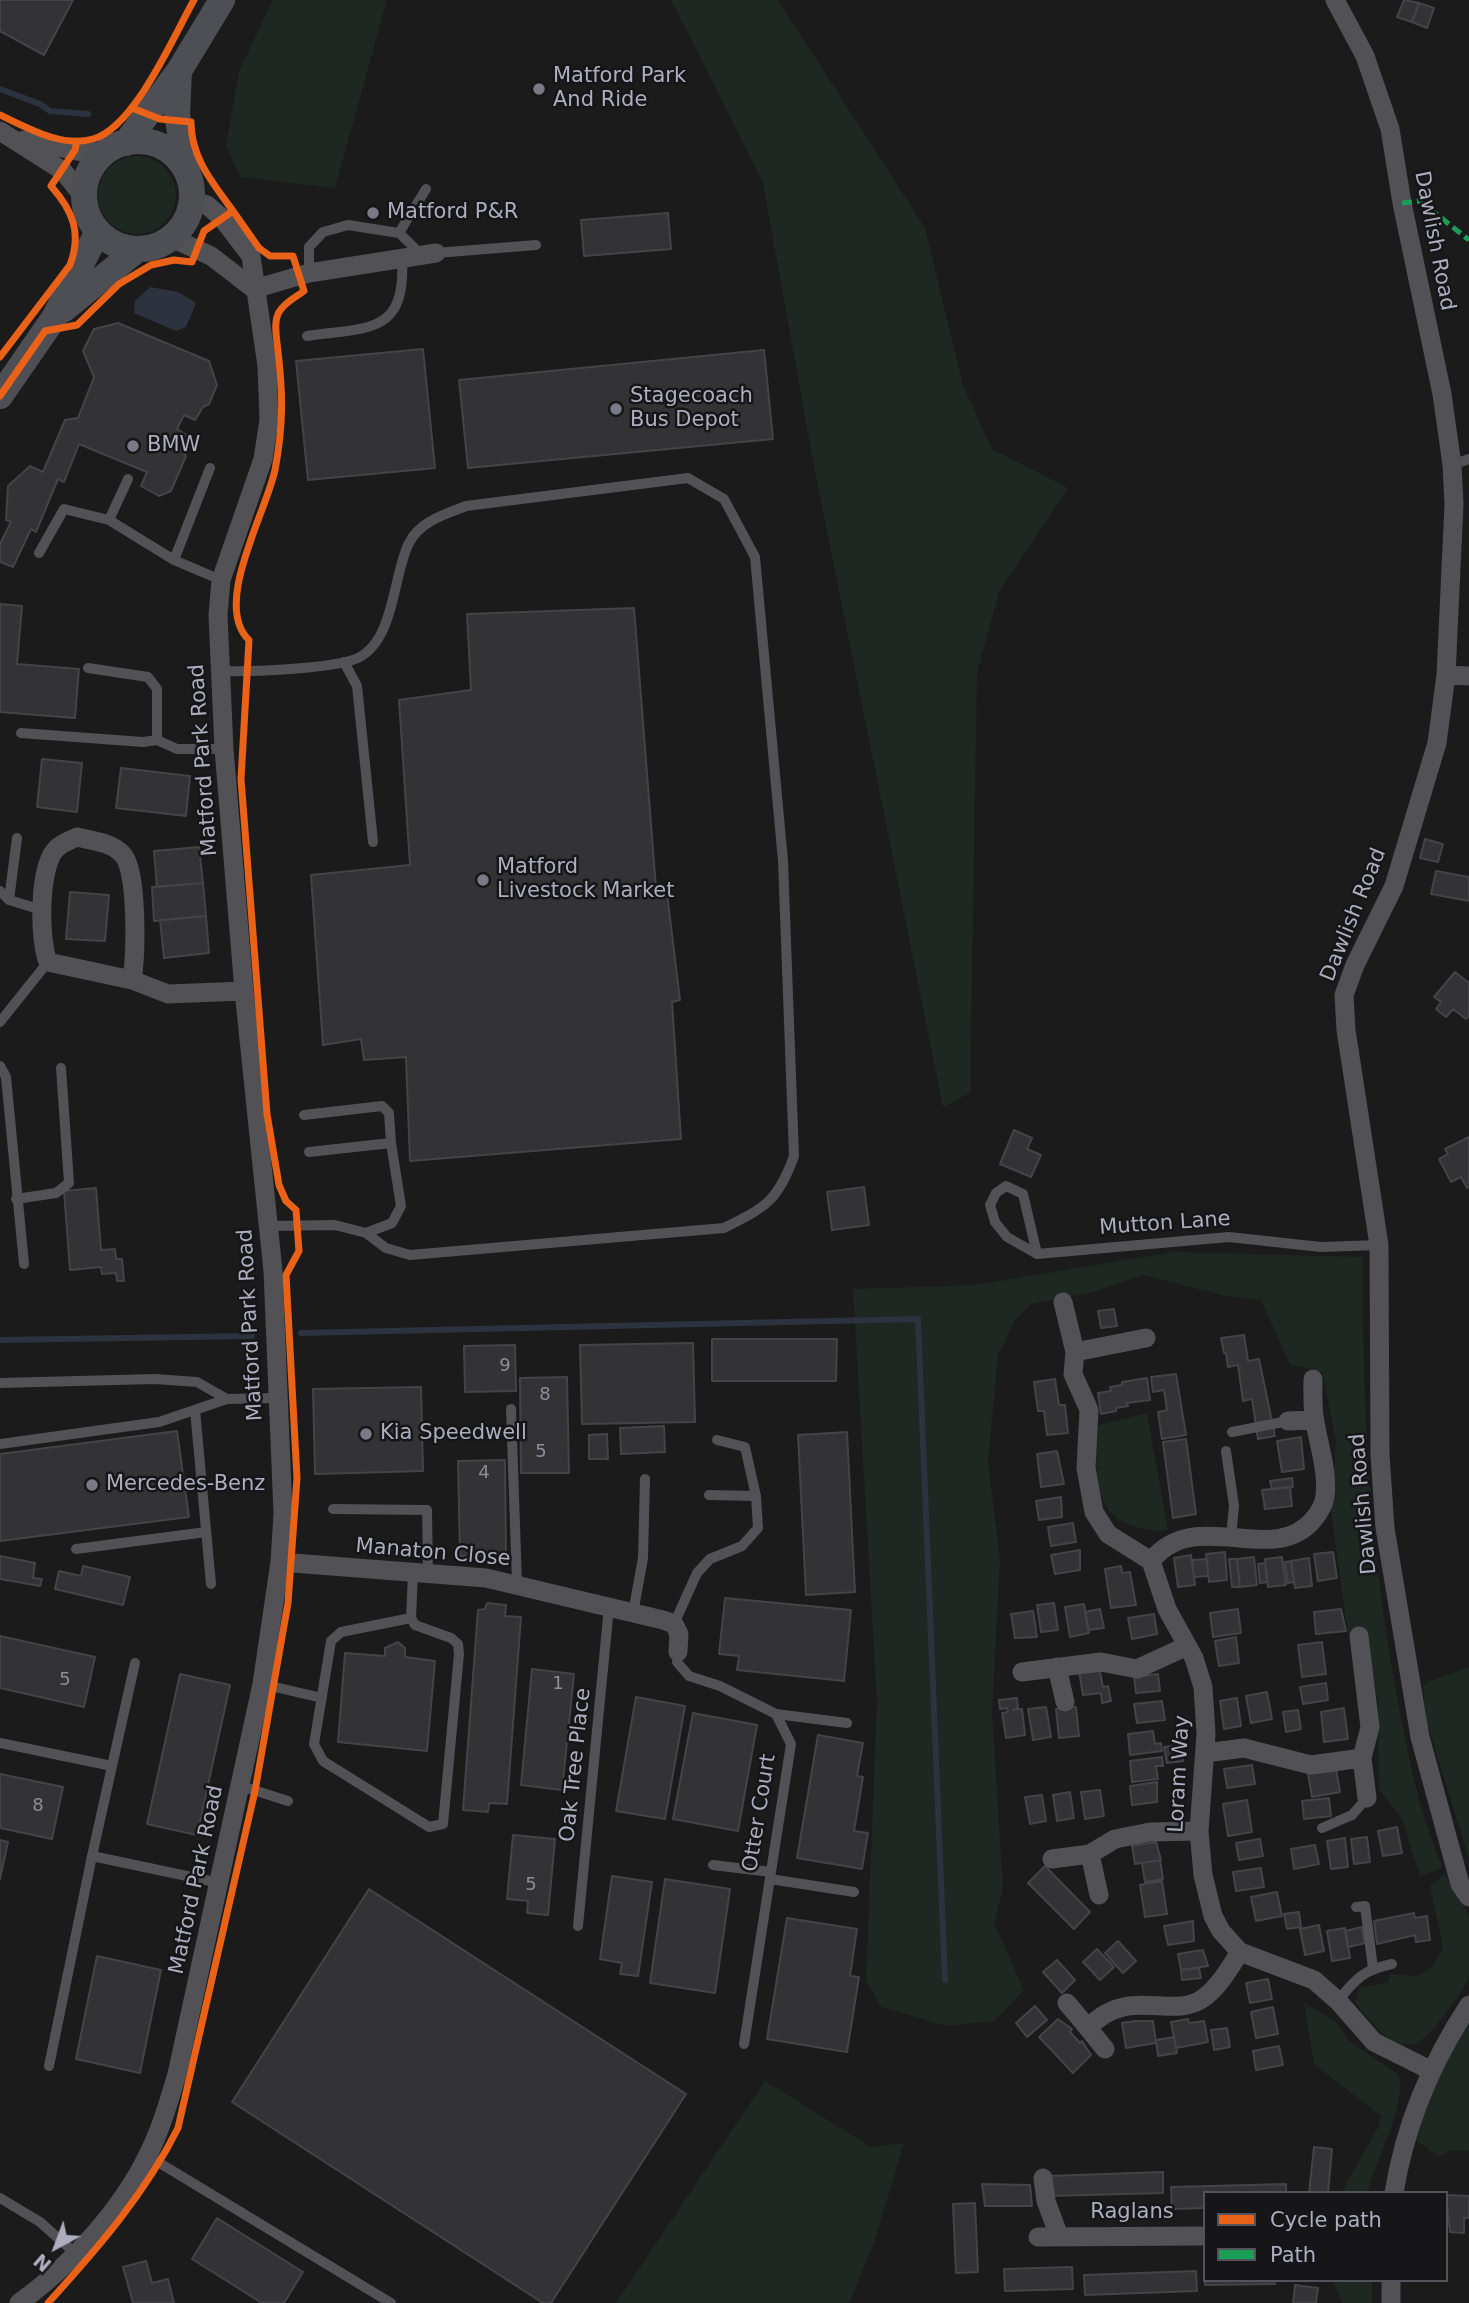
<!DOCTYPE html>
<html>
<head>
<meta charset="utf-8">
<style>
	body { margin:0 }
	#map { position:relative; width:1469px; height:2303px; overflow:hidden; background:#1b1b1c; font-family:"DejaVu Sans",sans-serif }
	canvas { display:block }
	.legend { position:absolute; left:1203px; top:2191px; width:245px; height:91px; box-sizing:border-box; background:#161518; border:2px solid #52525a; margin:0; padding:9px 12px; list-style:none; font-size:21px; color:#acadbd }
	.legend li { display:flex; align-items:center; gap:14px; height:35px }
	.legend b { width:35px; border:2px solid #52525a }
	.north { position:absolute; left:21px; top:2212px; width:70px; height:70px; -webkit-text-stroke:5px #161518; paint-order:stroke; rotate:221deg; font-size:19px; font-weight:700; line-height:28px; text-align:center; color:#acadbd }
	.north::after { content:''; display:block; margin:auto; width:24px; height:32px; background:#acadbd; clip-path:polygon(50% 0,100% 100%,50% 72%,0 100%) }
</style>
</head>
<body>
<div id="map">
<canvas width="1469" height="2303"></canvas>
<ul class="legend">
<li><b style="height:9px;background:#ea6118"></b>Cycle path</li>
<li><b style="height:9px;background:#1a9f57"></b>Path</li>
</ul>
<div class="north">N</div>
</div>
<script>
const ctx = document.querySelector('canvas').getContext('2d');
ctx.lineJoin = 'round';
function fillPath(path, color) { ctx.fillStyle = color; ctx.fill(path, 'evenodd'); }
function stroke(path, color, width, dash) { ctx.strokeStyle = color; ctx.lineWidth = width; ctx.lineCap = dash ? 'butt' : 'round'; ctx.setLineDash(dash || []); ctx.stroke(path); }
function label(font, color, halo, rows, align = 'center') {
  ctx.font = font + ' "DejaVu Sans",sans-serif'; ctx.lineWidth = 5; ctx.setLineDash([]); ctx.textBaseline = 'middle'; ctx.strokeStyle = halo; ctx.fillStyle = color; for (const [text, x, y, turn = 0] of rows) {
    ctx.save(); ctx.translate(x, y); ctx.rotate((+turn || 0) * Math.PI / 180); ctx.textAlign = isNaN(turn) ? turn : align; if (halo) ctx.strokeText(text, 0, 0); ctx.fillText(text, 0, 0); ctx.restore();
  }
}
fillPath(new Path2D(`
	M273,0h114l-52,188 -95,-11 -14,-32 13,-74z
	M671,0h107l147,228 38,157 29,64 76,39 -69,104 -22,81 -7,420 -27,14 -129,-640 -51,-284z
	M98 195a39 39 0 1 1 78 0a39 39 0 1 1-78 0Z
	M1175,1252l188,5c-1,144 6,285 32,427 11,63 23,126 48,184l-23,8 -19,-59 -22,-27 -1,-87 -11,-61 -19,-8 -17,-122 5,-71 -14,-69 -32,-8 -29,-64 -36,-4 -82,-21 -50,17 -62,12 -16,16 -17,35 -10,107 12,98 -8,152 11,177 -9,34 30,67 -29,31 -48,5 -66,-19 -15,-27 11,-278 -24,-413 123,-4z
	M1147,1413l21,117c-14,2 -23,0 -37,-5 -41,-13 -34,-63 -35,-99z
	M1469,1667v192l-43,-140 -3,-32 5,-5z
	M1445,1874c7,14 19,29 24,43 0,7 0,53 0,60 -4,14 -41,63 -54,67 -24,7 -48,-26 -60,-42l4,-14 29,-6 2,-8 24,2 16,-6 13,-22 -13,-62z
	M1304,2003l31,18 14,20 50,34c7,35 -24,82 -31,118h-27l38,-67 2,-10 -67,-52z
	M1469,2020v131l-18,-1 -12,7 -25,-18 12,-39z
	M765,2081l106,66 33,-4 -30,100 -25,60h-233z
	M1333,2280h39v23h-30z`), '#1e2722');
fillPath(new Path2D(`
	M150,287l28,5 18,11 -10,24 -10,4 -42,-18 1,-12z`), '#2c333f');
stroke(new Path2D(`
	M0,89l40,15 10,7 38,3
	M301,1333l617,-14 27,661
	M0,1340l252,-4`), '#2c333f', 6);
const building = new Path2D(`
	M0,0h73l-29,55 -44,-24z
	M1404,0l15,3 -7,19 -15,-5z
	M1419,3l15,5 -7,20 -15,-6z
	M668,213l3,36 -87,7 -3,-36z
	M118,323l91,38 8,24 -8,19 -6,3 -8,13 -11,-5 -7,14 11,7 -6,12 4,8 -15,35 -12,5 -18,-10 6,-14 -68,-28 -15,38 -6,-3 -22,53 -5,-3 -18,38 -13,-5v-18l11,-22 -5,-2 2,-34 22,-20 13,6 22,-52 13,-2 16,-41 -11,-26 11,-22z
	M423,349l12,119 -127,12 -12,-119z
	M764,350l9,89 -305,29 -9,-88z
	M0,604l22,2 -5,58 62,5 -4,49 -75,-6z
	M634,608l22,280 10,-3 14,115 -8,2 9,137 -271,22 -4,-104 -42,3 -3,-21 -38,6 -12,-170 99,-10 -11,-165 72,-10 -4,-76z
	M42,759l40,4 -5,49 -40,-5z
	M121,768l69,8 -4,40 -70,-8z
	M1425,839l18,5 -5,18 -18,-4z
	M199,847l4,36 -46,4 -3,-36z
	M1436,871l33,6v24l-38,-7z
	M203,883l3,33 -52,5 -2,-34z
	M70,892l39,3 -4,46 -39,-2z
	M206,916l3,37 -45,5 -4,-38z
	M1455,972l14,11v32l-3,4 -13,-10 -7,8 -10,-8 5,-7 -7,-5z
	M1014,1130l18,8 -5,11 14,6 -10,22 -31,-13z
	M1469,1137v50l-2,1 -6,-11 -10,5 -12,-23 9,-5 -3,-5z
	M864,1187l5,38 -37,5 -5,-38z
	M96,1188l5,62 14,-1 1,10h6l2,22h-7l-1,-8 -14,1 -1,-7 -31,3 -6,-79z
	M1114,1309l3,17 -16,2 -3,-17z
	M1244,1335l4,26 11,-2 16,77 -17,3 -6,-40 -9,2 -5,-36 -10,2 -2,-14h-2l-3,-15z
	M712,1339h125l-1,42h-124z
	M693,1343l2,79 -113,2 -2,-79z
	M515,1345l1,46 -51,1 -1,-46z
	M1176,1374l10,61 -24,4 -4,-27 9,-2 -3,-20 -11,2 -2,-15z
	M567,1377l2,96h-48l-1,-95z
	M1147,1378l3,22 -23,3 1,3 -12,2v3l-15,3 -3,-21 13,-2 -1,-4 12,-2v-3z
	M1055,1379l4,26h6l3,28 -21,2 -3,-24h-6l-4,-29z
	M421,1387l2,84 -108,3 -2,-85z
	M664,1426l1,26 -44,2 -1,-26z
	M177,1431l12,86 -189,24v-87z
	M847,1432l8,160 -49,3 -8,-160z
	M607,1434l1,25h-19v-24z
	M1301,1437l3,32 -22,3 -5,-31z
	M1186,1439l10,75 -23,4 -10,-76z
	M1057,1451l7,33 -23,3 -4,-33z
	M505,1460l1,95 -46,1 -2,-95z
	M1292,1478l1,9 -21,2 -2,-8z
	M1290,1487l2,19 -27,3 -3,-19z
	M1061,1497l1,20 -23,3 -3,-19z
	M1073,1523l3,19 -25,4 -3,-19z
	M1080,1550v20l-25,4 -4,-19z
	M1225,1552l2,28 -18,2 -3,-28z
	M1333,1552l4,26 -19,3 -4,-27z
	M1191,1555l4,30 -17,2 -4,-29z
	M0,1556l35,7 -2,15 9,1 -2,7 -40,-7z
	M1254,1557l3,28 -17,2 -3,-28z
	M1282,1557l4,28 -18,2 -3,-28z
	M1309,1558l3,28 -17,2 -4,-27z
	M1207,1559l1,17 -14,1 -2,-17z
	M1229,1559h8l3,28h-8z
	M1291,1561l3,21 -6,1 -3,-21z
	M1265,1563l2,19 -7,1 -2,-19z
	M83,1566l47,11 -7,28 -68,-16 4,-18 22,5z
	M1121,1566l1,7 8,-1 6,33 -25,3 -6,-39z
	M725,1598l126,12 -7,71 -107,-11 2,-14 -20,-2z
	M487,1603l19,2 -1,11 16,1 -14,187 -18,-1 -1,9 -25,-2 15,-200 7,-1z
	M1054,1603l4,27 -17,2 -4,-27z
	M1084,1604l5,29 -19,4 -5,-30z
	M1100,1609l4,19 -16,2 -3,-18z
	M1238,1609l3,24 -28,4 -3,-24z
	M1341,1609l5,22 -30,3 -2,-22z
	M1033,1611l4,26 -22,1 -4,-24z
	M1154,1614l3,20 -25,5 -4,-21z
	M0,1636l95,21 -11,50 -84,-19z
	M1236,1637l3,26 -20,3 -4,-25z
	M398,1642l7,6v9l30,4 -8,90 -89,-9 7,-89 40,3v-8z
	M1322,1642l4,32 -24,3 -4,-32z
	M1099,1667l4,20 5,-1 3,15 -9,2 -1,-10 -18,2 -4,-24z
	M532,1669l42,5 -12,116 -41,-5z
	M180,1674l50,11 -33,150 -50,-11z
	M1158,1674l2,17 -24,2 -2,-16z
	M1326,1683l2,17 -25,4 -3,-17z
	M1267,1692l5,27 -21,4 -5,-27z
	M636,1697l49,9 -20,113 -49,-8z
	M1017,1698l1,10 -5,2 9,-1 3,26 -19,3 -4,-25 6,-1 -1,-4 -7,1 -1,-9z
	M1237,1698l4,28 -17,3 -4,-28z
	M1162,1701l3,19 -28,3 -3,-19z
	M1046,1707l5,30 -18,3 -5,-31z
	M1076,1707l3,29 -20,2 -3,-29z
	M1344,1708l4,31 -24,3 -3,-30z
	M1298,1710l3,19 -15,3 -3,-20z
	M693,1713l64,12 -19,106 -65,-12z
	M1153,1731l2,13 6,-1 1,8 -32,4 -2,-21z
	M818,1735l45,8 -6,33 6,1 -9,54 14,2 -6,36 -65,-11z
	M1181,1745l2,16 -16,2 -3,-16z
	M1162,1757l1,9h-7l2,13 -26,3 -2,-21z
	M1252,1765l3,19 -28,4 -3,-19z
	M1336,1769l4,23 -28,5 -4,-23z
	M0,1774l63,13 -11,52 -52,-11z
	M1157,1782v20l-25,3 -2,-19z
	M1100,1790l4,26 -19,3 -4,-27z
	M1070,1792l4,26 -17,3 -4,-26z
	M1042,1795l4,26 -16,3 -5,-27z
	M1329,1798l2,18 -27,3 -2,-18z
	M1247,1800l5,32 -24,4 -5,-32z
	M1397,1827l5,26 -19,3 -5,-25z
	M513,1835l42,4 -7,76 -21,-2 1,-12 -21,-2z
	M1367,1837l3,25 -16,2 -3,-25z
	M1345,1838l3,29 -17,2 -4,-28z
	M1260,1839l3,17 -24,4 -3,-17z
	M0,1840l8,2 -8,37z
	M1156,1842l5,18 -26,4 -3,-18z
	M1315,1845l4,19 -25,5 -3,-20z
	M1160,1860l3,19 -18,3 -3,-19z
	M1045,1866l45,46 -16,17 -46,-46z
	M1261,1868l3,19 -28,4 -3,-19z
	M612,1876l40,6 -14,94 -18,-2 2,-11 -22,-4z
	M665,1879l65,10 -15,104 -65,-10z
	M1162,1881l5,33 -22,3 -5,-32z
	M369,1889l317,205 -135,209h-8l-311,-201z
	M1277,1892l5,24 -26,5 -5,-24z
	M1299,1912l2,15 -14,2 -3,-15z
	M1414,1913l1,5 12,-2 3,24 -14,2 -1,-7 -38,9 -3,-23z
	M787,1918l70,11 -7,47 9,1 -12,75 -80,-13z
	M1193,1921l1,20 -26,4 -4,-19z
	M1319,1925l5,26 -19,4 -5,-26z
	M1362,1927l3,16 -17,4 -3,-16z
	M1345,1928l5,30 -18,3 -5,-30z
	M1118,1941l18,20 -13,12 -18,-20z
	M1097,1949l17,18 -14,13 -17,-18z
	M1203,1950l5,16 -27,4 -3,-16z
	M97,1956l64,14 -21,103 -64,-14z
	M1057,1960l18,20 -13,13 -19,-21z
	M1199,1968l2,10 -19,2 -1,-10z
	M1268,1979l4,20 -22,4 -4,-20z
	M1035,2006l12,14 -20,17 -11,-14z
	M1273,2007l5,27 -22,4 -5,-26z
	M1058,2019l14,10 -2,3 10,11 2,-2 9,14 -18,18 -34,-36z
	M1188,2019l1,4 15,-2 4,21 -32,6 -5,-26z
	M1136,2021h17l3,22 -30,5 -4,-25z
	M1227,2028l3,19 -16,3 -3,-20z
	M1174,2037l3,16 -19,3 -2,-16z
	M1279,2046l4,19 -27,5 -3,-19z
	M1314,2147l18,2 -4,44h-19z
	M1163,2172v21l-115,3v-20z
	M982,2184l48,1 2,21h-47z
	M1286,2184v9h-81v15l-33,1 -1,-22z
	M1446,2195l23,1v22h-5v15l-14,-1z
	M975,2203l3,69 -22,1 -3,-69z
	M217,2218l86,54 -19,31h-22l-70,-44z
	M146,2261l6,22 16,-4 6,24h-41l-10,-36z
	M1072,2267l1,22 -68,2 -1,-22z
	M1196,2271l1,20 -112,4 -1,-20z
	M1205,2280h70v4l-70,1z
	M1295,2285l23,3 -2,15h-23z`);
fillPath(building, '#333335');
stroke(building, '#444448', 2);
stroke(new Path2D(`
	M399,233l27,-44
	M436,253l100,-8
	M309,273v-26l14,-15 25,-7 51,8 23,22
	M307,336c62,-9 99,-1 95,-78
	M1452,465l17,-6
	M210,468l-36,92 47,20
	M128,479l-19,41 65,40
	M39,553l25,-44 45,11
	M344,662l13,24 16,156
	M88,668l60,9 9,12v51l20,9h47
	M219,671c29,1 115,-2 139,-13 37,-18 35,-84 51,-115 11,-22 37,-29 57,-37l222,-28 36,21 31,58 28,304 11,295c-16,45 -28,51 -70,72l-314,27 -24,-7 -20,-15 -31,-8 -67,1
	M21,733l122,9 14,-2
	M0,891l9,9 33,10
	M9,900l8,-62
	M0,1022l48,-60
	M0,1066l6,11 18,187
	M304,1115l78,-9 7,7 2,30
	M309,1152l82,-9 10,63 -9,17 -26,10
	M16,1199l40,-6 13,-10 -8,-115
	M1037,1254l-14,-60 -17,-8 -10,7 -6,12 5,17 12,15 30,17 192,-17 92,10 58,-2
	M0,1383l155,-4 42,3 30,17
	M511,1409l6,174
	M195,1410l16,174
	M1232,1432l56,-11
	M0,1444l159,-22 68,-23 51,-1
	M1226,1451l8,55 -3,31
	M709,1495l47,1
	M333,1509l94,1 1,64
	M76,1549l130,-17
	M633,1613l10,-55 2,-79
	M411,1618l-70,14 -10,9 -17,103 9,17 106,66 14,-3 16,-170 -1,-10 -7,-6 -36,-13 -4,-7 2,-45
	M674,1624l23,-51 13,-14 32,-13 16,-18 -2,-32 -11,-49 -28,-7
	M678,1652l-1,10 12,14 31,10 56,28 15,30 -47,300
	M262,1684l60,14
	M776,1714l71,9
	M0,1743l112,23
	M241,1786l47,15
	M1322,1828l30,-13 15,-17
	M92,1856l43,-193
	M713,1865l58,7
	M770,1879l84,13
	M1356,1907l9,-1 8,62
	M578,1926l31,-319
	M1338,2001c17,-22 27,-32 54,-37
	M49,2066l43,-210 128,27
	M148,2156l243,147
	M0,2198l40,24 36,32`), '#515156', 10);
stroke(new Path2D(`
	M1335,0l30,56 25,73 12,74 40,191 10,71 2,39 -8,171 -9,68 -43,143 -39,79 -11,30 2,35 33,215 1,210 5,73 35,209 40,147 9,13
	M0,131l63,40 21,26
	M24,140l63,13 23,-3
	M172,238l39,18 43,33
	M254,289l55,-16 127,-20
	M1446,675l23,1
	M132,980c4,-23 6,-109 -9,-125 -11,-13 -31,-14 -46,-18 -6,3 -15,6 -20,11 -19,17 -18,92 -9,114l84,18 36,14 76,-3
	M1063,1302l12,50 -2,22 16,36 -3,58 8,44 14,22 43,27 16,48 27,49 9,29 3,47 -7,97 4,44 10,41 8,15 19,21 74,28 24,21 36,41 56,28
	M1075,1352l71,-14
	M1288,1421l26,-1
	M1151,1561c45,-56 121,7 162,-41 6,-7 11,-14 12,-24 3,-24 -6,-50 -10,-74 -3,-14 -2,-29 -2,-43
	M280,1562l206,16 177,42 11,4 5,10 -1,18
	M1057,1667l8,35
	M1022,1672l79,-10 36,7 50,-23
	M1205,1753l39,-5 67,17 51,-7 8,-31 -11,-91
	M1362,1758l5,40
	M1090,1854l9,41
	M1052,1859l38,-5 25,-15 35,-7 49,-1
	M1067,2003l21,25c40,-43 83,-8 114,-29 17,-12 27,-30 38,-47
	M1088,2028l17,21
	M1043,2178l3,23 13,35
	M1394,2193c11,-69 37,-130 75,-188
	M1038,2237l167,-1
	M19,2303c50,-36 102,-92 129,-148 13,-26 21,-54 29,-81l85,-390 18,-122 3,-49 -10,-242 -29,-280 -20,-242 -6,-134 3,-35 42,-121 6,-39 -2,-54 -16,-110 -29,-38 -15,-13 -14,-4
	M1391,2303v-23`), '#515156', 19);
stroke(new Path2D(`
	M179,71l-2,43 9,56
	M84 195a54 54 0 1 1 108 0a54 54 0 1 1-108 0Z
	M126,143l53,-72 43,-71
	M63,310l75,-61
	M0,396l54,-78 44,-87`), '#4e4f54', 26);
stroke(new Path2D(`
	M1402,203l18,-2 49,39`), '#1a9f57', 5, [10, 5]);
stroke(new Path2D(`
	M132,108l28,11 31,3c0,36 22,61 42,89
	M0,115c28,13 62,33 93,24 42,-12 80,-102 101,-139
	M0,357l70,-92c12,-32 3,-54 -19,-79l24,-36 2,-9
	M0,396l45,-65 32,-6 42,-41 32,-19 23,-5 18,2 12,-31 29,-20 26,37 11,8h23l11,35c-8,6 -20,12 -25,21 -5,9 -3,21 -2,31 6,48 7,79 -2,127 -9,43 -63,135 -26,170l-8,139 26,335 12,71 7,16 10,9 3,41 -13,24 11,203 -9,125 -33,188 -77,337c-33,66 -80,120 -130,175`), '#ea6118', 7);
for (const [x, y, r, color] of [
	[539,89,7,"#797a85"],
	[373,213,7,"#797a85"],
	[616,409,7,"#797a85"],
	[133,446,7,"#797a85"],
	[483,880,7,"#797a85"],
	[366,1434,7,"#797a85"],
	[92,1485,7,"#797a85"]
]) { const dot = new Path2D(); dot.arc(x, y, r, 0, 2 * Math.PI); ctx.fillStyle = color; ctx.fill(dot); stroke(dot, '#161518', 2.5); }
label('18px', '#8e8e9b', null, [
	["9",505,1366],
	["8",545,1395],
	["5",541,1452],
	["4",484,1473],
	["5",65,1680],
	["1",558,1684],
	["8",38,1806],
	["5",531,1885]
]);
label('21px', '#acadbd', '#161518', [
	["Matford Park",553,77],
	["And Ride",553,101],
	["Matford P&R",387,213],
	["Stagecoach",630,397],
	["Bus Depot",630,421],
	["BMW",147,446],
	["Matford",497,868],
	["Livestock Market",497,892],
	["Kia Speedwell",380,1434],
	["Mercedes-Benz",106,1485]
], 'left');
label('21px', '#acadbd', '#161518', [
	["Dawlish Road",1434,241,79],
	["Matford Park Road",204,760,-94],
	["Dawlish Road",1354,915,-68],
	["Mutton Lane",1165,1224,-4],
	["Matford Park Road",251,1325,-93],
	["Dawlish Road",1364,1504,-95],
	["Manaton Close",433,1553,5],
	["Oak Tree Place",576,1765,-84],
	["Loram Way",1180,1774,-87],
	["Otter Court",760,1813,-81],
	["Matford Park Road",197,1880,-78],
	["Raglans",1132,2213]
]);
</script>
</body>
</html>
